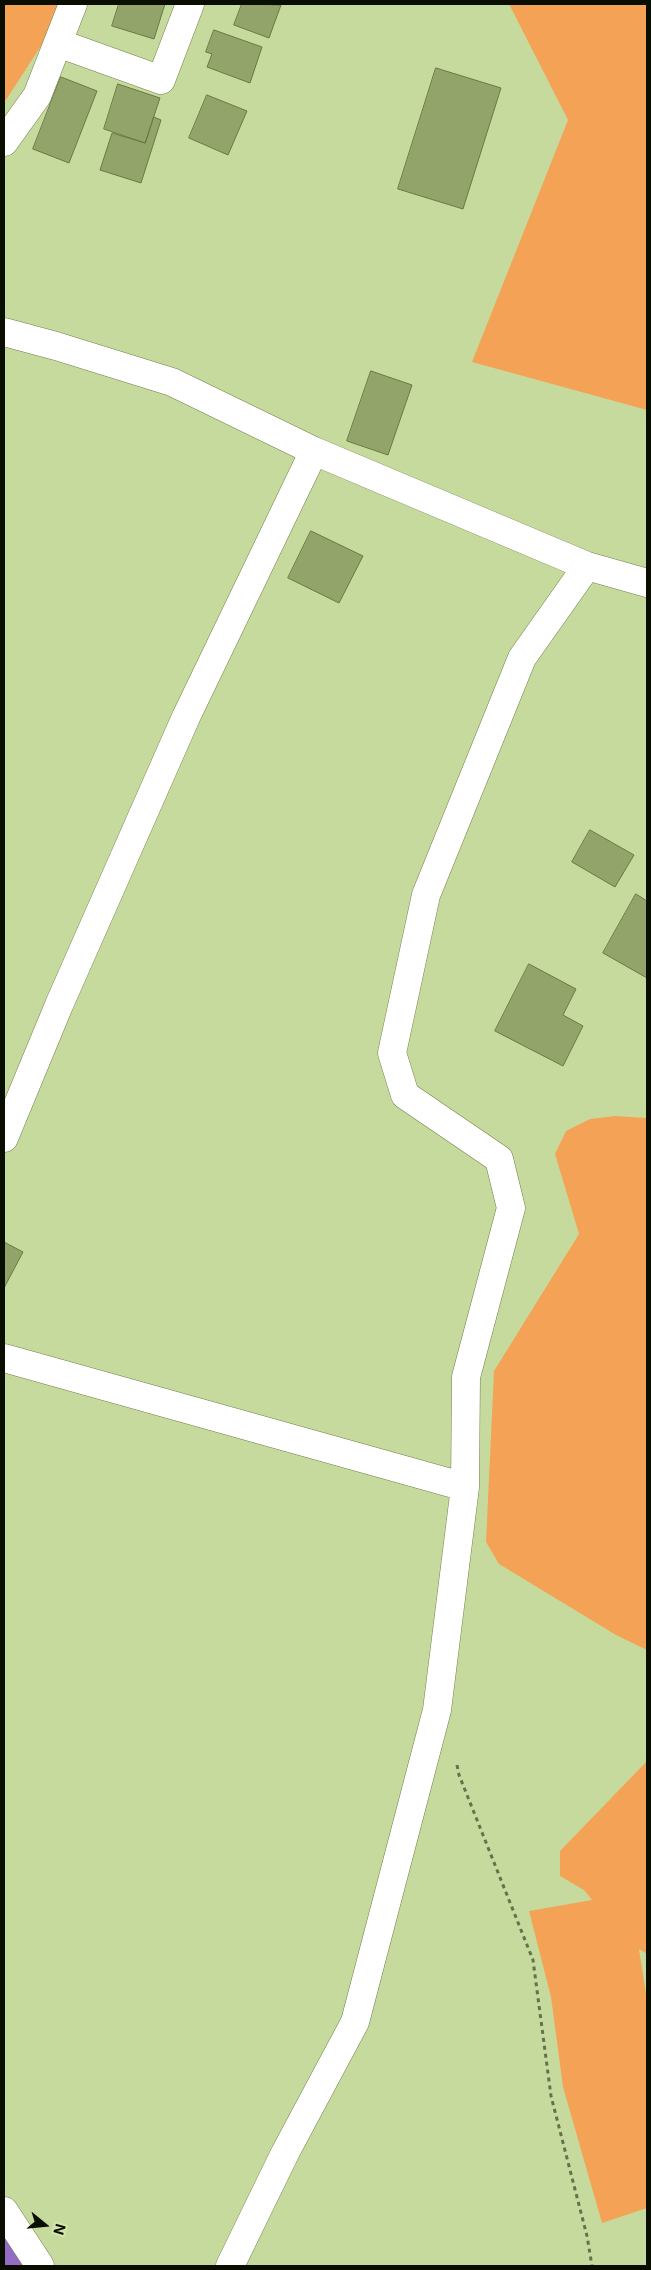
<!DOCTYPE html>
<html>
<head>
<meta charset="utf-8">
<style>
	body { margin:0 }
	#map { position:relative; width:651px; height:2270px; overflow:hidden; background:#c7da9e; font-family:Inter,sans-serif }
	canvas { display:block }
	.frame { position:absolute; inset:0; border:5px solid #090e00; pointer-events:none }
	.north { position:absolute; left:20px; top:2200px; width:50px; height:50px; -webkit-text-stroke:4px #d4e7aa; paint-order:stroke; rotate:107deg; font-size:14px; font-weight:700; line-height:20px; text-align:center; color:#090e00 }
	.north::after { content:''; display:block; margin:auto; width:18px; height:22px; background:#090e00; clip-path:polygon(50% 0,100% 100%,50% 72%,0 100%) }
</style>
</head>
<body>
<div id="map">
<canvas width="651" height="2270"></canvas>
<div class="frame"></div>
<div class="north">N</div>
</div>
<script>
const ctx = document.querySelector('canvas').getContext('2d');
ctx.lineJoin = 'round';
function fillPath(path, color) { ctx.fillStyle = color; ctx.fill(path, 'evenodd'); }
function stroke(path, color, width, dash) { ctx.strokeStyle = color; ctx.lineWidth = width; ctx.lineCap = dash ? 'butt' : 'round'; ctx.setLineDash(dash || []); ctx.stroke(path); }
fillPath(new Path2D(`
	M4,4h58l-12,28 -44,68 -2,-1z
	M509,4h138v406l-175,-48 96,-242z
	M615,1116l32,2v532l-31,-15 -117,-71 -13,-22 8,-171 85,-137 -24,-80 11,-23 24,-12z
	M647,1761v193l-8,-5 8,51v208l-45,15 -39,-136 -12,-90 -22,-86 63,-11 -8,-10 -24,-14v-25z`), '#f4a356');
stroke(new Path2D(`
	M4,2247l15,19`), '#926cc5', 64);
const building = new Path2D(`
	M119,4h46l-11,35 -42,-13z
	M242,4l39,1 -12,33 -35,-13z
	M214,30l48,17 -12,36 -43,-16 5,-13 -6,-2z
	M436,68l65,20 -38,121 -65,-20z
	M61,77l36,14 -28,72 -36,-14z
	M118,84l42,14 -15,45 -41,-14z
	M207,95l40,16 -19,44 -39,-17z
	M154,117l7,3 -20,63 -41,-13 12,-37 33,10z
	M371,371l41,14 -24,70 -41,-14z
	M311,531l52,25 -24,47 -51,-25z
	M590,830l44,25 -19,32 -43,-25z
	M636,894l11,7v77l-44,-25z
	M529,964l47,25 -13,26 20,11 -20,40 -68,-35z
	M4,1242l19,10 -19,36z`);
fillPath(building, '#93a46a');
stroke(building, '#697940', 1);
const minor = new Path2D(`
	M58,43l103,37 29,-76
	M4,142l33,-46 36,-92
	M4,332l52,14 116,36 142,69 273,115 60,17
	M4,1138l55,-133 127,-288 128,-266
	M4,1358l461,129
	M4,2211l36,55
	M230,2266l55,-113 70,-131 82,-312 28,-223 1,-110 45,-169 -12,-49 -94,-64 -13,-42 34,-158 96,-237 65,-92`);
stroke(minor, '#718249', 29);
stroke(new Path2D(`
	M457,1765l2,10 74,185 18,136 36,140 5,30`), '#65714d', 3, [4, 4]);
stroke(minor, '#fff', 28);
</script>
</body>
</html>
